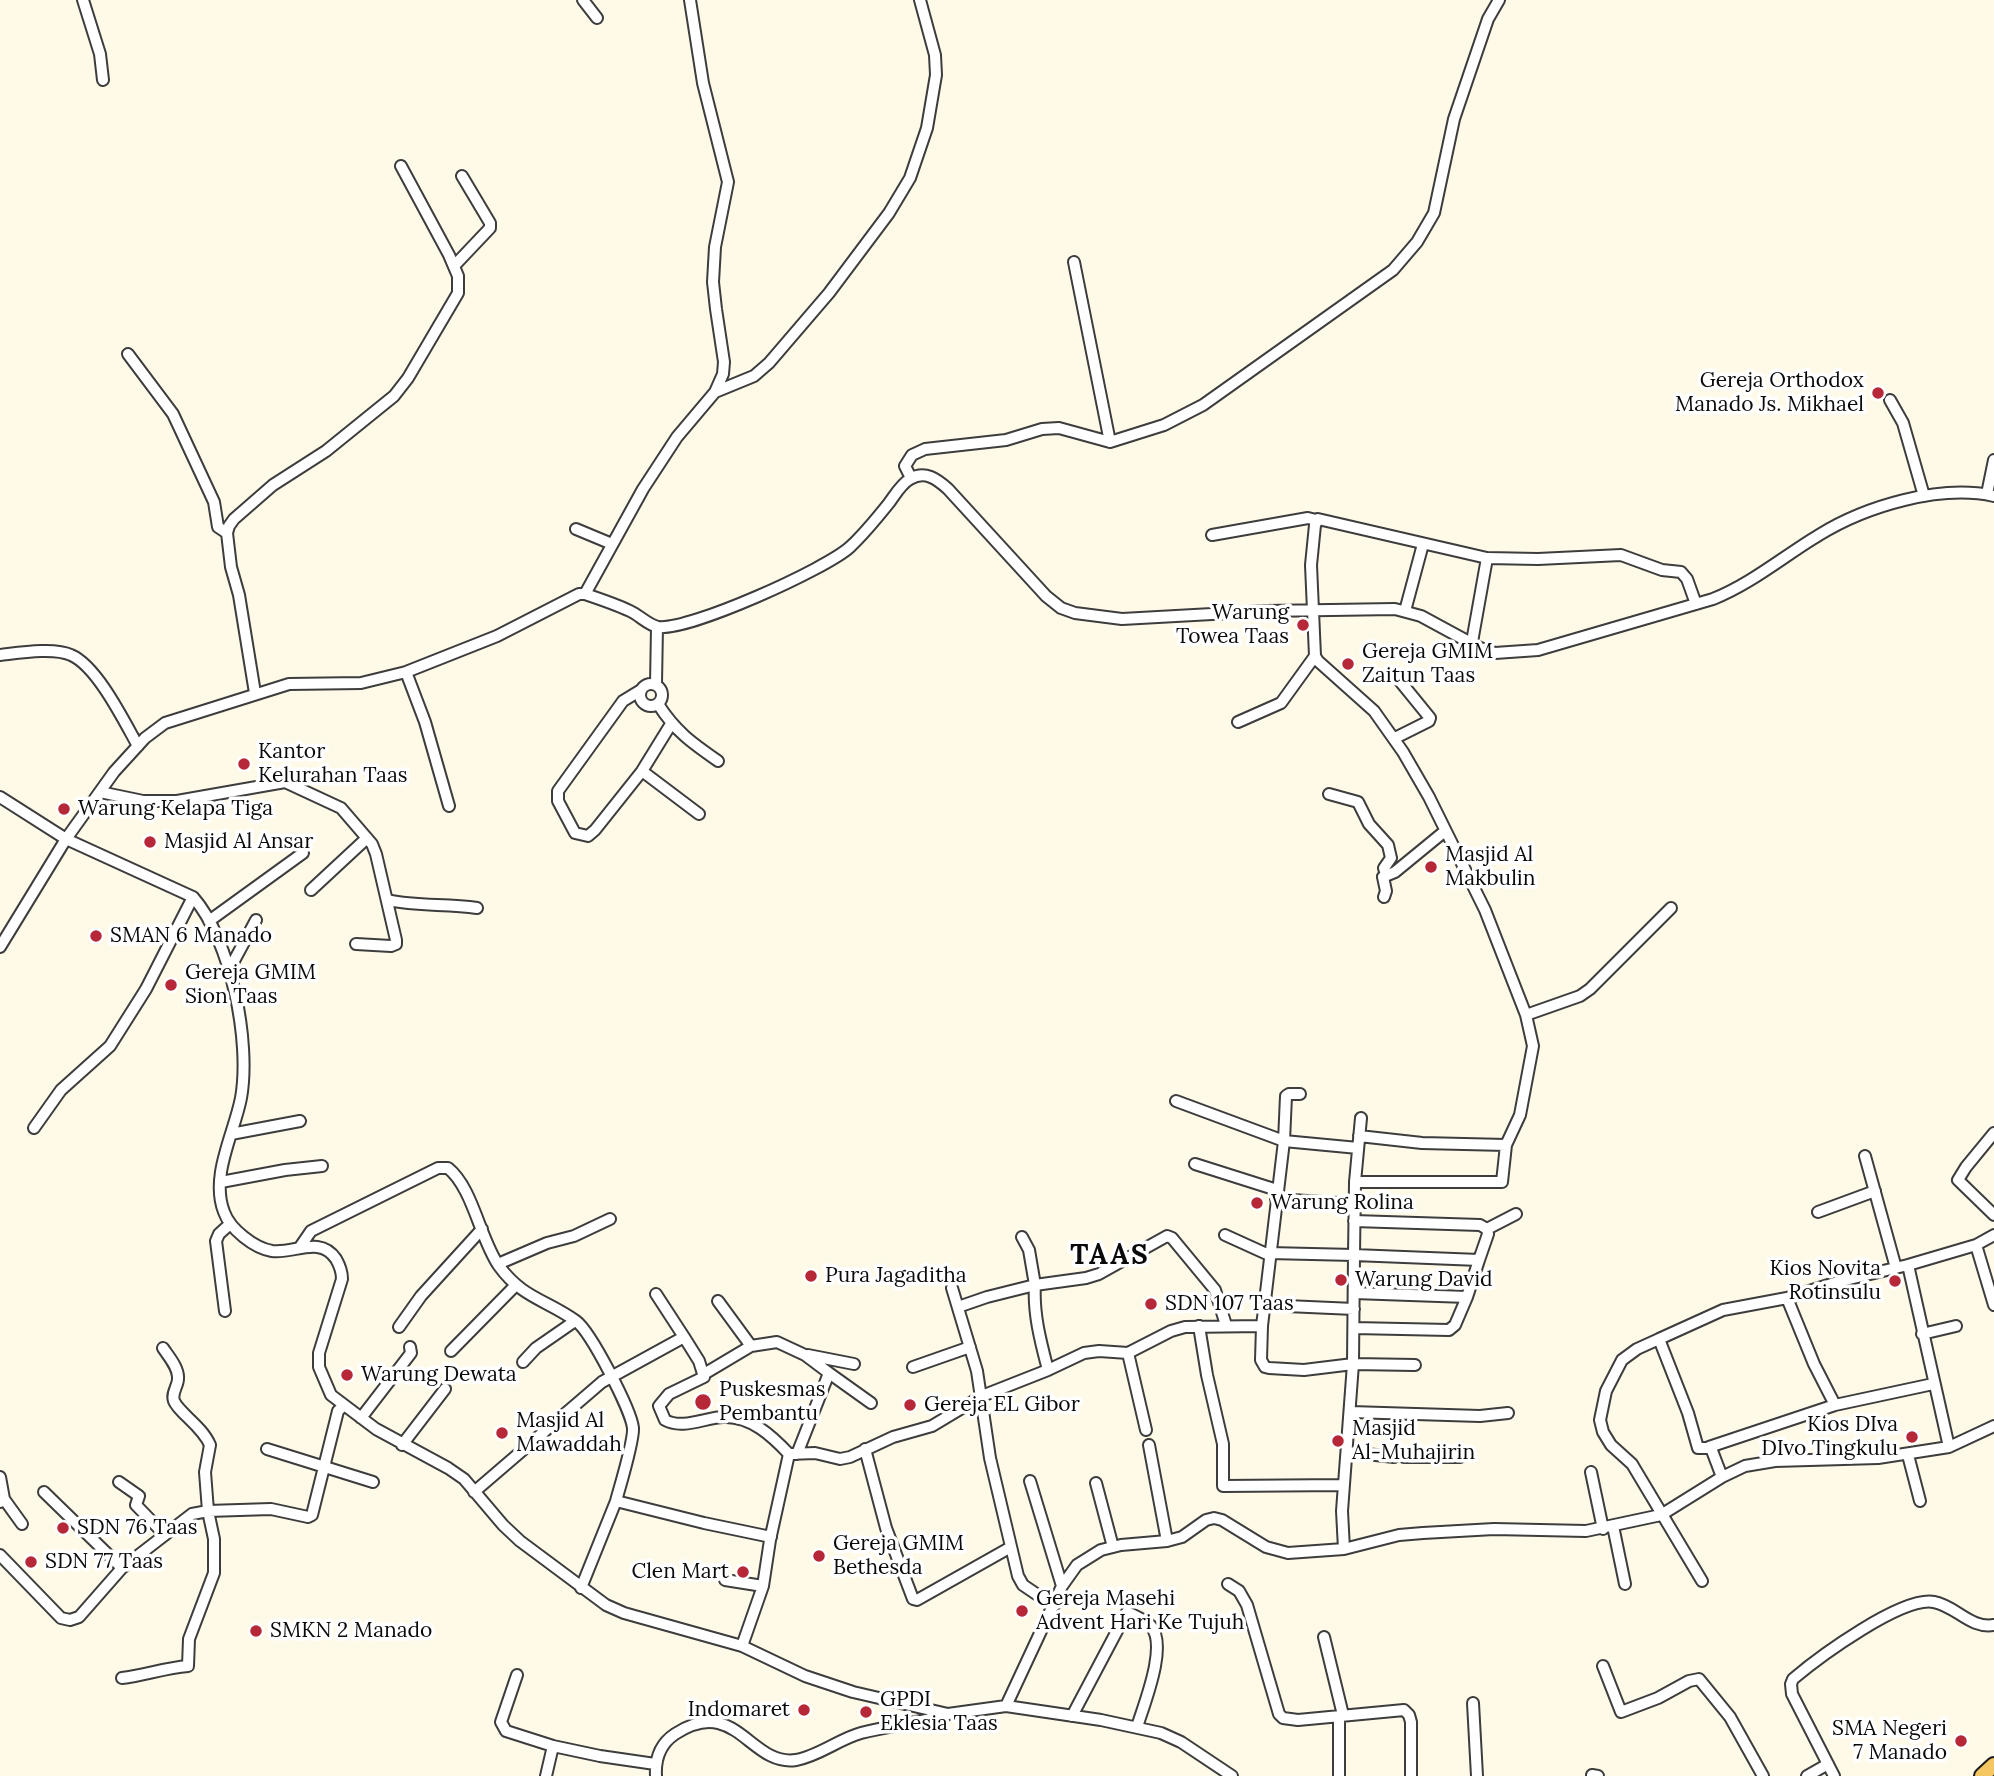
<!DOCTYPE html>
<html>
<head>
<meta charset="utf-8">
<style>
	body { margin:0 }
	canvas { display:block; background:#fff9e8 }
</style>
</head>
<body>
<canvas width="1994" height="1776"></canvas>
<script>
const ctx = document.querySelector('canvas').getContext('2d');
ctx.lineJoin = 'round';
function stroke(path, color, width, dash) { ctx.strokeStyle = color; ctx.lineWidth = width; ctx.lineCap = dash ? 'butt' : 'round'; ctx.setLineDash(dash || []); ctx.stroke(path); }
function label(font, color, halo, rows, align = 'center') {
  ctx.font = font + ' Lora,serif'; ctx.lineWidth = 7; ctx.setLineDash([]); ctx.textBaseline = 'middle'; ctx.strokeStyle = halo; ctx.fillStyle = color; for (const [text, x, y, turn = 0] of rows) {
    ctx.save(); ctx.translate(x, y); ctx.rotate((+turn || 0) * Math.PI / 180); ctx.textAlign = isNaN(turn) ? turn : align; if (halo) ctx.strokeText(text, 0, 0); ctx.fillText(text, 0, 0); ctx.restore();
  }
}
const minor = new Path2D(`
	M83,0l17,54 3,26
	M583,0l14,18
	M690,0l13,83 25,99 -13,65 -2,35 3,27 8,53 -1,12 -8,18
	M1074,262l36,180
	M454,266l36,-38v-5l-28,-47
	M128,354l45,60 41,88 4,25 9,6
	M1890,400l13,23 21,73
	M911,478l-6,-12 7,-11 13,-6 81,-9 36,-11 17,-1 51,14 54,-17 39,-20 190,-135 24,-28 17,-29 20,-94 34,-100 11,-19
	M1987,494l7,-34
	M576,529l36,15
	M1212,535l96,-17 8,2
	M585,594l58,-105 34,-52 38,-45 39,-16 15,-13 60,-70 60,-80 21,-35 17,-50 9,-53 -1,-20 -15,-55
	M1405,611l18,-67
	M1472,642l15,-84 51,1 83,-4 41,15 19,2 6,7 9,25
	M0,655c18,-2 54,-8 71,0 26,11 53,66 67,91
	M406,672l19,50 24,84
	M640 695a11 11 0 1 1 22 0a11 11 0 1 1-22 0Z
	M656,684l1,-57
	M641,690l-18,11 -65,90v10l17,32 13,3 7,-6 47,-59 29,-47
	M255,693l-16,-98 -8,-28 -4,-34 2,-7 5,-7 39,-34 53,-34 68,-55 14,-18 50,-85v-17l-9,-21 -48,-89
	M658,704c17,27 34,39 60,57
	M1238,722l43,-19 34,-47
	M1395,738l34,-17 1,-3 -35,-43
	M642,771l57,43
	M100,792l43,9h34l108,-19 56,26 31,36 4,10 20,86v4l-5,2 -35,-2
	M1329,794l29,8 11,22 19,21 3,13 -7,10 2,7
	M0,797l66,42 127,58c38,43 58,145 48,201 -7,36 -31,78 -17,114 6,17 30,36 48,39 22,3 48,-16 64,8 4,7 6,12 6,20l-23,74v14l12,28 45,34 72,39 16,11 39,46 17,16 86,64 18,8 118,33 63,30 48,16 95,22 58,-8 95,14 60,13 20,9 51,34
	M311,890l56,-52
	M1384,897l2,-6 -3,-14 12,-5 50,-41
	M388,900c30,7 59,3 89,8
	M209,921l94,-68
	M0,947l66,-108 48,-67 31,-34 20,-15 124,-39 72,-1 45,-11 91,-36 82,-42h6c15,5 30,10 45,17 9,4 18,14 28,16 31,4 168,-58 192,-80 14,-13 27,-29 39,-44 6,-8 12,-19 21,-24 15,-9 27,0 38,10l98,107 15,12 14,5 47,6 144,-8 129,-2 26,7 59,32 15,5 43,-3 175,-51c38,-15 71,-43 106,-64 47,-29 121,-51 175,-39
	M228,972l28,-52
	M1526,1015l54,-19 10,-7 81,-81
	M1176,1101l108,40 2,-45 3,-2h11
	M34,1128l27,-38 49,-44 36,-57 47,-92
	M1994,1133l-28,34 -8,13 36,35
	M231,1134l69,-13
	M1359,1136l63,7 84,2
	M1865,1156l31,112
	M1195,1164l82,26
	M221,1182l64,-12 37,-4
	M1355,1182l6,-64
	M1276,1199l78,5
	M1818,1212l57,-21
	M1354,1221l126,4 7,4 1,5 -9,26
	M1487,1229l29,-15
	M1225,1235l44,20
	M1994,1235l-18,10 -68,20 41,182 45,-21
	M1976,1245l18,60
	M300,1247l11,-16 127,-63h10c25,20 32,71 51,98 23,32 48,34 77,55 15,11 55,89 57,107 1,13 -13,58 -17,73
	M1269,1253l85,2 1,-73h147l4,-37 14,-30 13,-69 -7,-31 -41,-105 -56,-113 -26,-45 -29,-41 -56,-50 -3,-5 -4,-91 4,-40 3,-6 169,39
	M498,1264l49,-21 27,-7 36,-17
	M952,1288l25,83 13,87 28,118 5,9 31,21
	M656,1294l28,43
	M1787,1298l27,66 21,41
	M718,1301l33,45 26,-4 28,13 24,18 -32,81
	M1264,1305l90,4
	M958,1307l29,-10 48,-12 -6,-35 -7,-13
	M225,1311l-9,-70 3,-7 11,-10
	M1199,1326l8,49 16,69v42l121,-1
	M1262,1326l-1,34 4,7 4,1 35,2 49,-6 62,1
	M399,1327l22,-31 61,-67
	M1354,1328l95,2 6,-5 12,-28 -113,-4
	M1922,1334l34,-8
	M1659,1339l-22,10 -15,11 -16,31 -6,29 3,12 8,13 21,19 70,117
	M451,1351l64,-65
	M1128,1353l18,77
	M808,1355l46,9
	M523,1362l13,-14 39,-27
	M913,1367l57,-20
	M1048,1370c-7,-27 -15,-56 -13,-85l51,-7 13,-4 68,-38 5,2 43,52 11,35
	M829,1373l42,30
	M704,1374l47,-28
	M1351,1412l129,4 28,-3
	M361,1418l50,-65 -1,-6
	M402,1445l43,-56
	M1149,1445l18,96
	M1709,1447l126,-42 98,-21
	M267,1449l106,33
	M865,1449l21,79 27,71 4,1 94,-53
	M1348,1452l46,5
	M1908,1455l12,46
	M1404,1457h56
	M1591,1472l12,57
	M0,1477l4,22 -4,3
	M1722,1477l-11,-29h-13l-10,-35 -29,-74 64,-29 64,-12 54,-17 67,-16
	M1030,1481l32,105
	M119,1482l20,14 -3,9 29,30
	M1096,1483l17,64
	M44,1492l78,76
	M474,1492l128,-110 82,-45 15,24 5,16 -35,17 -10,12 6,14c18,10 41,-3 59,-3 27,-1 48,19 65,37
	M4,1499l18,25
	M1613,1526l12,58
	M1344,1549l-2,-38 11,-147 1,-109 125,5 -12,37
	M0,1555l61,63 9,2 9,-3 43,-49 70,-54 16,-3 63,-2 37,8 4,-2 26,-104 5,-5
	M725,1580l38,6
	M1228,1584l11,7 8,14 32,109 4,4 15,2 106,-10 5,5 2,7v54
	M581,1588l35,-87 88,22 67,14
	M1324,1637l19,78
	M742,1646l21,-60 7,-46 19,-86 26,-1 25,6 10,-2 43,-20 39,-11 50,-30 66,-26 36,-17 15,-2 29,2 43,-22 14,-4 77,-1 22,-185 74,7
	M1603,1666l18,46 37,-14 31,-17 10,-2 31,38 33,59
	M517,1675l-16,47 5,9 47,15 47,10 55,8
	M122,1678c23,-3 43,-10 66,-12l1,-27 25,-66v-34l-6,-28 -3,-39 5,-27c-8,-19 -31,-32 -36,-44 -3,-8 4,-15 4,-22 1,-11 -9,-22 -15,-31
	M1473,1703l4,73
	M1006,1706l56,-120 15,-21 24,-15 20,-5 46,-4 15,-4 24,-17 8,-2 8,2 44,27 22,6 56,-4 55,-14 24,-2 71,-4 92,2 75,-16 61,-38 23,-11 30,-5 103,-3 71,-11
	M1072,1716l55,-104c8,4 18,8 24,14 17,20 -7,78 -14,101
	M1592,1775l6,1
	M546,1776l7,-30
	M656,1776c-1,-17 4,-32 19,-42 61,-40 75,33 121,26 23,-4 43,-21 65,-27 28,-7 57,-10 85,-18
	M1339,1776v-60
	M1807,1776l21,-12
	M1834,1776l-42,-82 -1,-10 2,-5c26,-22 109,-83 141,-77 22,4 36,27 60,23`);
const major = new Path2D(`
	M1982,1776l12,-11`);
stroke(minor, '#3d3d3d', 14);
stroke(major, '#1b1b1b', 18);
stroke(minor, '#fff', 10);
stroke(major, '#f5c762', 14);
for (const [x, y, r, color] of [
	[1878,393,7,"#b62738"],
	[1303,625,7,"#b62738"],
	[1348,664,7,"#b62738"],
	[244,764,7,"#b62738"],
	[64,809,7,"#b62738"],
	[150,842,7,"#b62738"],
	[1431,867,7,"#b62738"],
	[96,936,7,"#b62738"],
	[171,985,7,"#b62738"],
	[1257,1203,7,"#b62738"],
	[811,1276,7,"#b62738"],
	[1341,1280,7,"#b62738"],
	[1895,1281,7,"#b62738"],
	[1151,1304,7,"#b62738"],
	[347,1375,7,"#b62738"],
	[703,1402,9,"#b62738"],
	[910,1405,7,"#b62738"],
	[502,1433,7,"#b62738"],
	[1912,1437,7,"#b62738"],
	[1338,1441,7,"#b62738"],
	[63,1528,7,"#b62738"],
	[819,1556,7,"#b62738"],
	[31,1562,7,"#b62738"],
	[743,1572,7,"#b62738"],
	[1022,1611,7,"#b62738"],
	[256,1631,7,"#b62738"],
	[804,1710,7,"#b62738"],
	[866,1712,7,"#b62738"],
	[1961,1741,7,"#b62738"]
]) { const dot = new Path2D(); dot.arc(x, y, r, 0, 2 * Math.PI); ctx.fillStyle = color; ctx.fill(dot); stroke(dot, '#fff', 2.5); }
label('21px', '#0a0a0a', '#fff', [
	["Gereja Orthodox",1864,381,"right"],
	["Manado Js. Mikhael",1864,405,"right"],
	["Warung",1289,613,"right"],
	["Towea Taas",1289,637,"right"],
	["Gereja GMIM",1362,652],
	["Zaitun Taas",1362,676],
	["Kantor",258,752],
	["Kelurahan Taas",258,776],
	["Warung Kelapa Tiga",78,809],
	["Masjid Al Ansar",164,842],
	["Masjid Al",1445,855],
	["Makbulin",1445,879],
	["SMAN 6 Manado",110,936],
	["Gereja GMIM",185,973],
	["Sion Taas",185,997],
	["Warung Rolina",1271,1203],
	["Kios Novita",1881,1269,"right"],
	["Rotinsulu",1881,1293,"right"],
	["Pura Jagaditha",825,1276],
	["Warung David",1355,1280],
	["SDN 107 Taas",1165,1304],
	["Warung Dewata",361,1375],
	["Puskesmas",719,1390],
	["Pembantu",719,1414],
	["Gereja EL Gibor",924,1405],
	["Masjid Al",516,1421],
	["Mawaddah",516,1445],
	["Kios DIva",1898,1425,"right"],
	["DIvo Tingkulu",1898,1449,"right"],
	["Masjid",1352,1429],
	["Al-Muhajirin",1352,1453],
	["SDN 76 Taas",77,1528],
	["Gereja GMIM",833,1544],
	["Bethesda",833,1568],
	["SDN 77 Taas",45,1562],
	["Clen Mart",729,1572,"right"],
	["Gereja Masehi",1036,1599],
	["Advent Hari Ke Tujuh",1036,1623],
	["SMKN 2 Manado",270,1631],
	["GPDI",880,1700],
	["Eklesia Taas",880,1724],
	["Indomaret",790,1710,"right"],
	["SMA Negeri",1947,1729,"right"],
	["7 Manado",1947,1753,"right"]
], 'left');
ctx.letterSpacing = '2px';
label('bold 28px', '#0a0a0a', '#fff', [
	["TAAS",1110,1256]
]);
ctx.letterSpacing = '0px';
</script>
</body>
</html>
